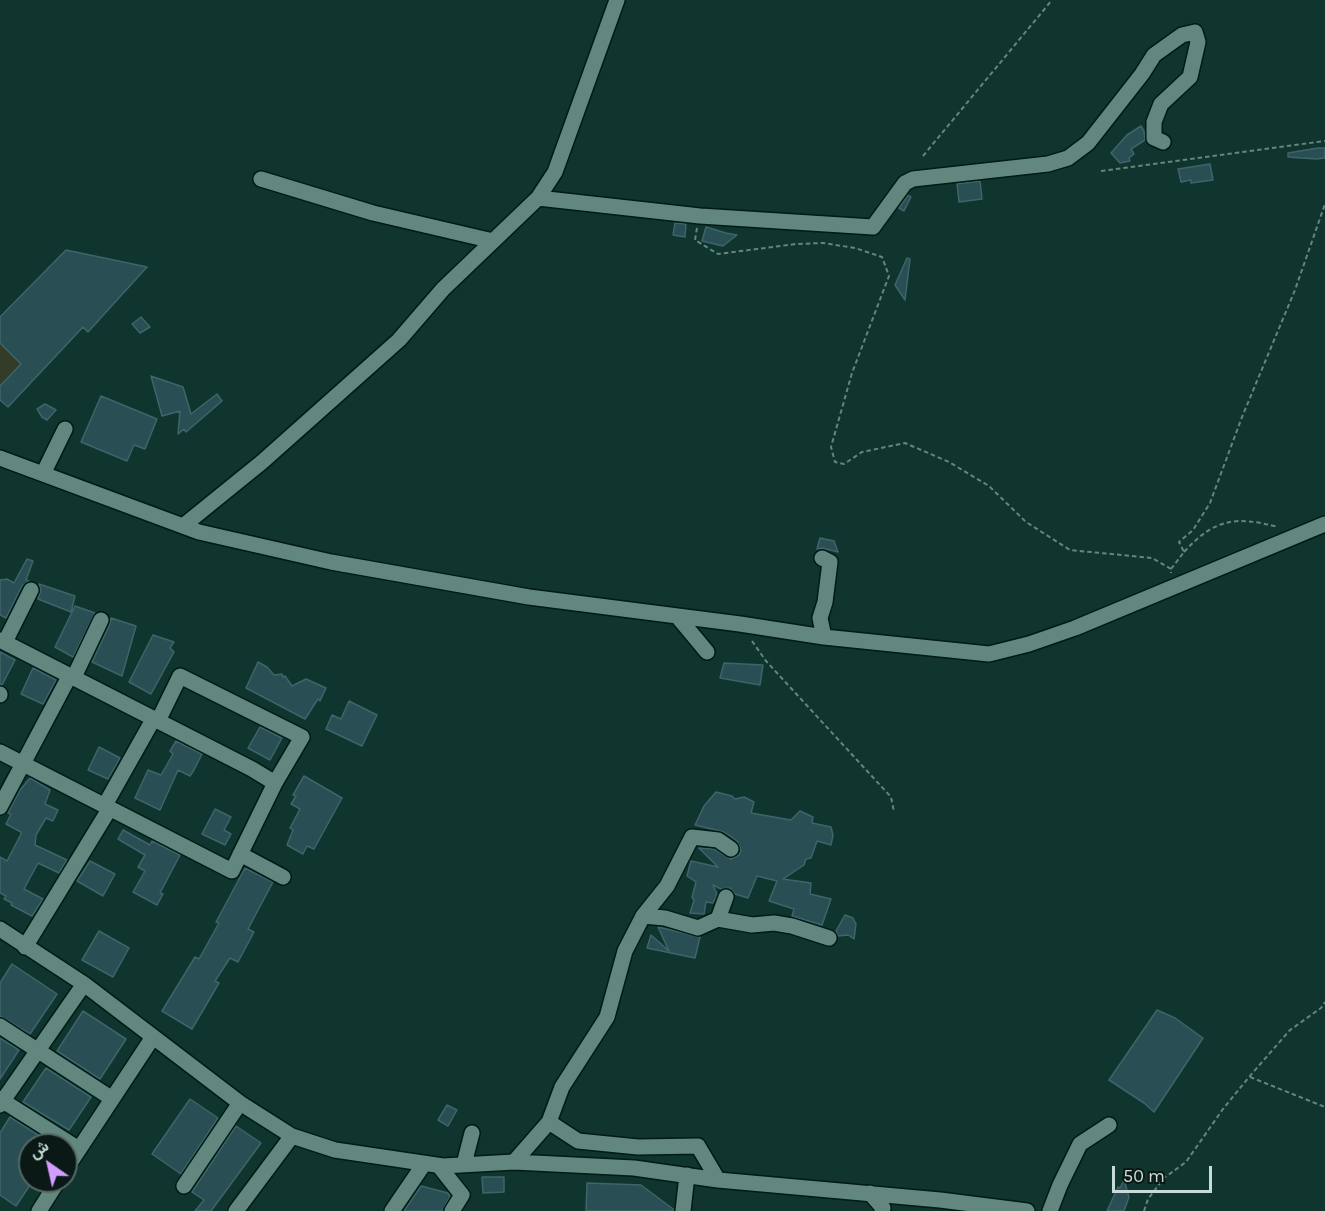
<!DOCTYPE html>
<html>
<head>
<meta charset="utf-8">
<style>
	body { margin:0 }
	#map { position:relative; width:1325px; height:1211px; overflow:hidden; background:#0f352e; font-family:Karla,Vazirmatn,sans-serif }
	canvas { display:block }
	.north { position:absolute; left:18px; top:1133px; width:60px; height:60px; box-sizing:border-box; background:#0a1916; border:2px solid #566763; border-radius:50%; rotate:326deg; font-size:16px; font-weight:700; line-height:24px; text-align:center; color:#c8dcd7 }
	.north::after { content:''; display:block; margin:auto; width:21px; height:27px; background:#d19dfe; clip-path:polygon(50% 0,100% 100%,50% 72%,0 100%) }
	.scale { position:absolute; left:1112px; top:1166px; width:100px; height:27px; box-sizing:border-box; border:3px solid #c8dcd7; border-top:0; padding-left:8px; font-size:18px; line-height:21px; white-space:nowrap; color:#c8dcd7; -webkit-text-stroke:4px #0a1916; paint-order:stroke }
</style>
</head>
<body>
<div id="map">
<canvas width="1325" height="1211"></canvas>
<div class="north">ش</div>
<div class="scale">50 m</div>
</div>
<script>
const ctx = document.querySelector('canvas').getContext('2d');
ctx.lineJoin = 'round';
function fillPath(path, color) { ctx.fillStyle = color; ctx.fill(path, 'evenodd'); }
function stroke(path, color, width, dash) { ctx.strokeStyle = color; ctx.lineWidth = width; ctx.lineCap = dash ? 'butt' : 'round'; ctx.setLineDash(dash || []); ctx.stroke(path); }
fillPath(new Path2D(`
	M0,343l21,21 -21,22z`), '#323c26');
const building = new Path2D(`
	M1141,126l3,5 1,9 -14,9 3,5 -5,4 1,3 -10,2 -9,-10 16,-18z
	M1318,148h7v10l-9,1 -28,-2v-4z
	M1210,164l3,16 -22,3v-3l-10,2 -3,-13z
	M980,181l2,18 -23,3 -2,-18z
	M908,195l3,2 -7,14 -5,-3z
	M675,223l11,1 -1,13 -12,-2z
	M706,227l20,6 11,2 -14,11 -21,-5z
	M66,250l81,17 -59,65 -5,-5 -75,80 -8,-7v-14l21,-22 -21,-21v-26z
	M907,258l3,1 -5,41 -10,-15z
	M141,317l9,10 -10,6 -8,-9z
	M151,376l32,11 8,27 26,-20 5,7 -36,31 -2,-3 -6,5 2,-23 -18,5z
	M101,396l56,23 -12,30 -11,-4 -7,16 -46,-19z
	M45,404l11,6 -9,10 -5,-3 -5,-8z
	M820,538l14,3 4,11 -16,-4 -5,1z
	M27,559l6,2 -7,19 3,1 -7,5 -16,32 -6,-3v-35l7,-1 7,4z
	M39,584l36,12 -4,16 -33,-13 3,-9z
	M75,606l20,7 -22,44 -18,-10z
	M111,618l25,8 -14,50 -30,-14 18,-38z
	M153,635l21,7 -4,6 4,4 -23,42 -22,-12z
	M0,652l15,8 -13,25 -2,-1z
	M258,662l9,5 7,8 8,-1 1,3 2,-1 7,10 14,-7 20,9 -6,13 -2,-2 -13,20 -59,-31z
	M724,663l39,2 -3,20 -40,-7z
	M33,668l23,12 -13,24 -22,-10z
	M349,701l28,14 -15,31 -36,-17 6,-14 9,4z
	M260,727l22,11 -12,22 -22,-12z
	M176,741l26,13 -8,16 -4,6 -12,-6 -18,40 -25,-12 13,-28 13,5 12,-21 -3,-3z
	M99,747l21,11 -12,21 -20,-9z
	M304,776l38,22 -28,51 -7,-3 -4,8 -16,-9 6,-15 -3,-2 10,-19 -9,-5 5,-8 -3,-1z
	M30,778l20,12 -5,14 13,6 -5,11 -7,-3 -10,17 -1,10 32,15 -8,13 -21,-10 -14,26 19,10 -11,17 -21,-11 1,-2 -8,-4 2,-3 -6,-3v-36l7,4 14,-27v-2l-15,-8 5,-10 -3,-1 12,-23z
	M716,792l16,4 3,3 9,-2 10,5 -3,11 40,7 9,-9 13,6 -1,6 19,4 2,8 -2,10 -14,-4 -6,17 -5,1 -2,6 -21,14 28,4 -1,11 21,5 -9,26 -30,-9 2,-7 -25,-8 8,-20 -20,-5 -9,22 -13,-4 -5,-6 -9,1 -8,-4 4,9 -4,9 -7,-1 -2,12 -14,-1 4,-13 -2,-3 4,-15 -9,-6 4,-15 27,6 -19,-19 15,1 17,10 8,-4 2,-5 -4,-9 -13,-9 -29,-7 9,-19z
	M215,809l16,8 -7,13 7,4 -6,11 -23,-11z
	M123,830l27,15 2,-4 28,14 -20,38 3,1 -6,11 -24,-13 12,-21 -7,-4 7,-12 -27,-16z
	M90,861l25,13 -12,22 -26,-15z
	M245,868l28,14 -25,47 6,3 -16,30 -8,-4 -15,23 4,2 -27,46 -30,-18 33,-54 4,2 20,-36 -3,-1z
	M845,915l8,3 3,6 -2,15 -6,-4 -10,1 -2,-5z
	M658,927l42,10 -5,21 -48,-10 4,-13 18,16z
	M99,931l30,17 -16,29 -31,-17z
	M12,964l45,30 -27,40 -30,-18v-33z
	M1157,1010l18,8 28,20 -49,74 -10,-9 -35,-23z
	M83,1011l43,28 -26,40 -43,-28z
	M0,1038l19,12 -19,29z
	M46,1068l45,29 -22,33 -46,-28z
	M190,1099l28,19 -37,56 -29,-20z
	M447,1105l10,5 -9,16 -10,-6z
	M10,1117l44,28h-24v40l-14,21 -16,-11v-62z
	M236,1126l25,17 -50,68h-16l9,-11 -12,-8z
	M482,1177h22v15l-21,1z
	M1124,1180l5,17 -5,14h-17l11,-24 2,1z
	M587,1183l54,2 32,24v2h-87z
	M421,1186l27,7 2,3 -8,15h-38z`);
fillPath(building, '#294f54');
stroke(building, '#3e6569', 1.5);
const minor = new Path2D(`
	M261,179l112,34 120,28
	M538,198l162,18 173,11 32,-44 8,-4 135,-15 20,-6 20,-15 54,-69 12,-19 28,-20 13,-3 3,10 -8,35 -29,27 -7,18v16l9,4
	M0,458l199,74 132,30 198,35 211,27 84,13 165,17 40,-10 46,-16 250,-104
	M43,474l22,-45
	M183,526l79,-64 137,-122 44,-51 95,-91 17,-26 62,-172
	M822,558l8,4 -5,40 -5,16 4,19
	M677,616l30,36
	M0,640l252,129 23,14 -43,88 -232,-119
	M5,642l26,-52
	M74,677l27,-57
	M0,694v1
	M158,721l22,-45 122,61 -27,46
	M105,805l49,-87
	M0,807l70,-132
	M240,854l43,23
	M643,916l22,2 33,10 20,-9 8,-22
	M718,919l34,6 22,-2 18,3 37,12
	M0,929l84,55 156,119 52,33 43,14 108,16 71,-4 120,6 84,12 222,20 87,11
	M25,947l85,-139
	M0,1026l111,72
	M0,1099l79,50
	M0,1105l84,-121
	M514,1162l35,-40
	M464,1164l8,-31
	M439,1166l23,29 -10,16
	M66,1169l87,-132
	M718,1180l-20,-34 -60,1 -60,-6 -29,-19 13,-35 45,-70 18,-66 18,-35 24,-30 25,-49 26,3 13,9
	M184,1186l56,-83
	M870,1193l13,15 -1,3
	M39,1211l19,-30
	M236,1211l56,-75
	M392,1211l32,-47
	M683,1211l4,-36
	M1050,1211l10,-26 20,-41 29,-19`);
stroke(minor, '#011b16', 18);
stroke(new Path2D(`
	M923,156l129,-156
	M1101,171l224,-30
	M697,228l-2,12 23,14 78,-10 27,-1 32,5 27,9 7,19 -37,97 -21,74 4,15 9,2 18,-12 43,-9 44,19 40,24 37,36 44,28 82,8 19,11v4
	M1184,552c31,-34 52,-36 94,-25
	M1171,569l13,-17 -5,-10 14,-12 17,-27 32,-86 53,-127 30,-86
	M752,641l14,20 125,136 3,15
	M1250,1077l75,30
	M1144,1211l4,-12 16,-21 22,-16 37,-53 26,-32 41,-47 31,-22 4,-6`), '#67847e', 2, [4.5, 3]);
stroke(minor, '#61877e', 15);
</script>
</body>
</html>
